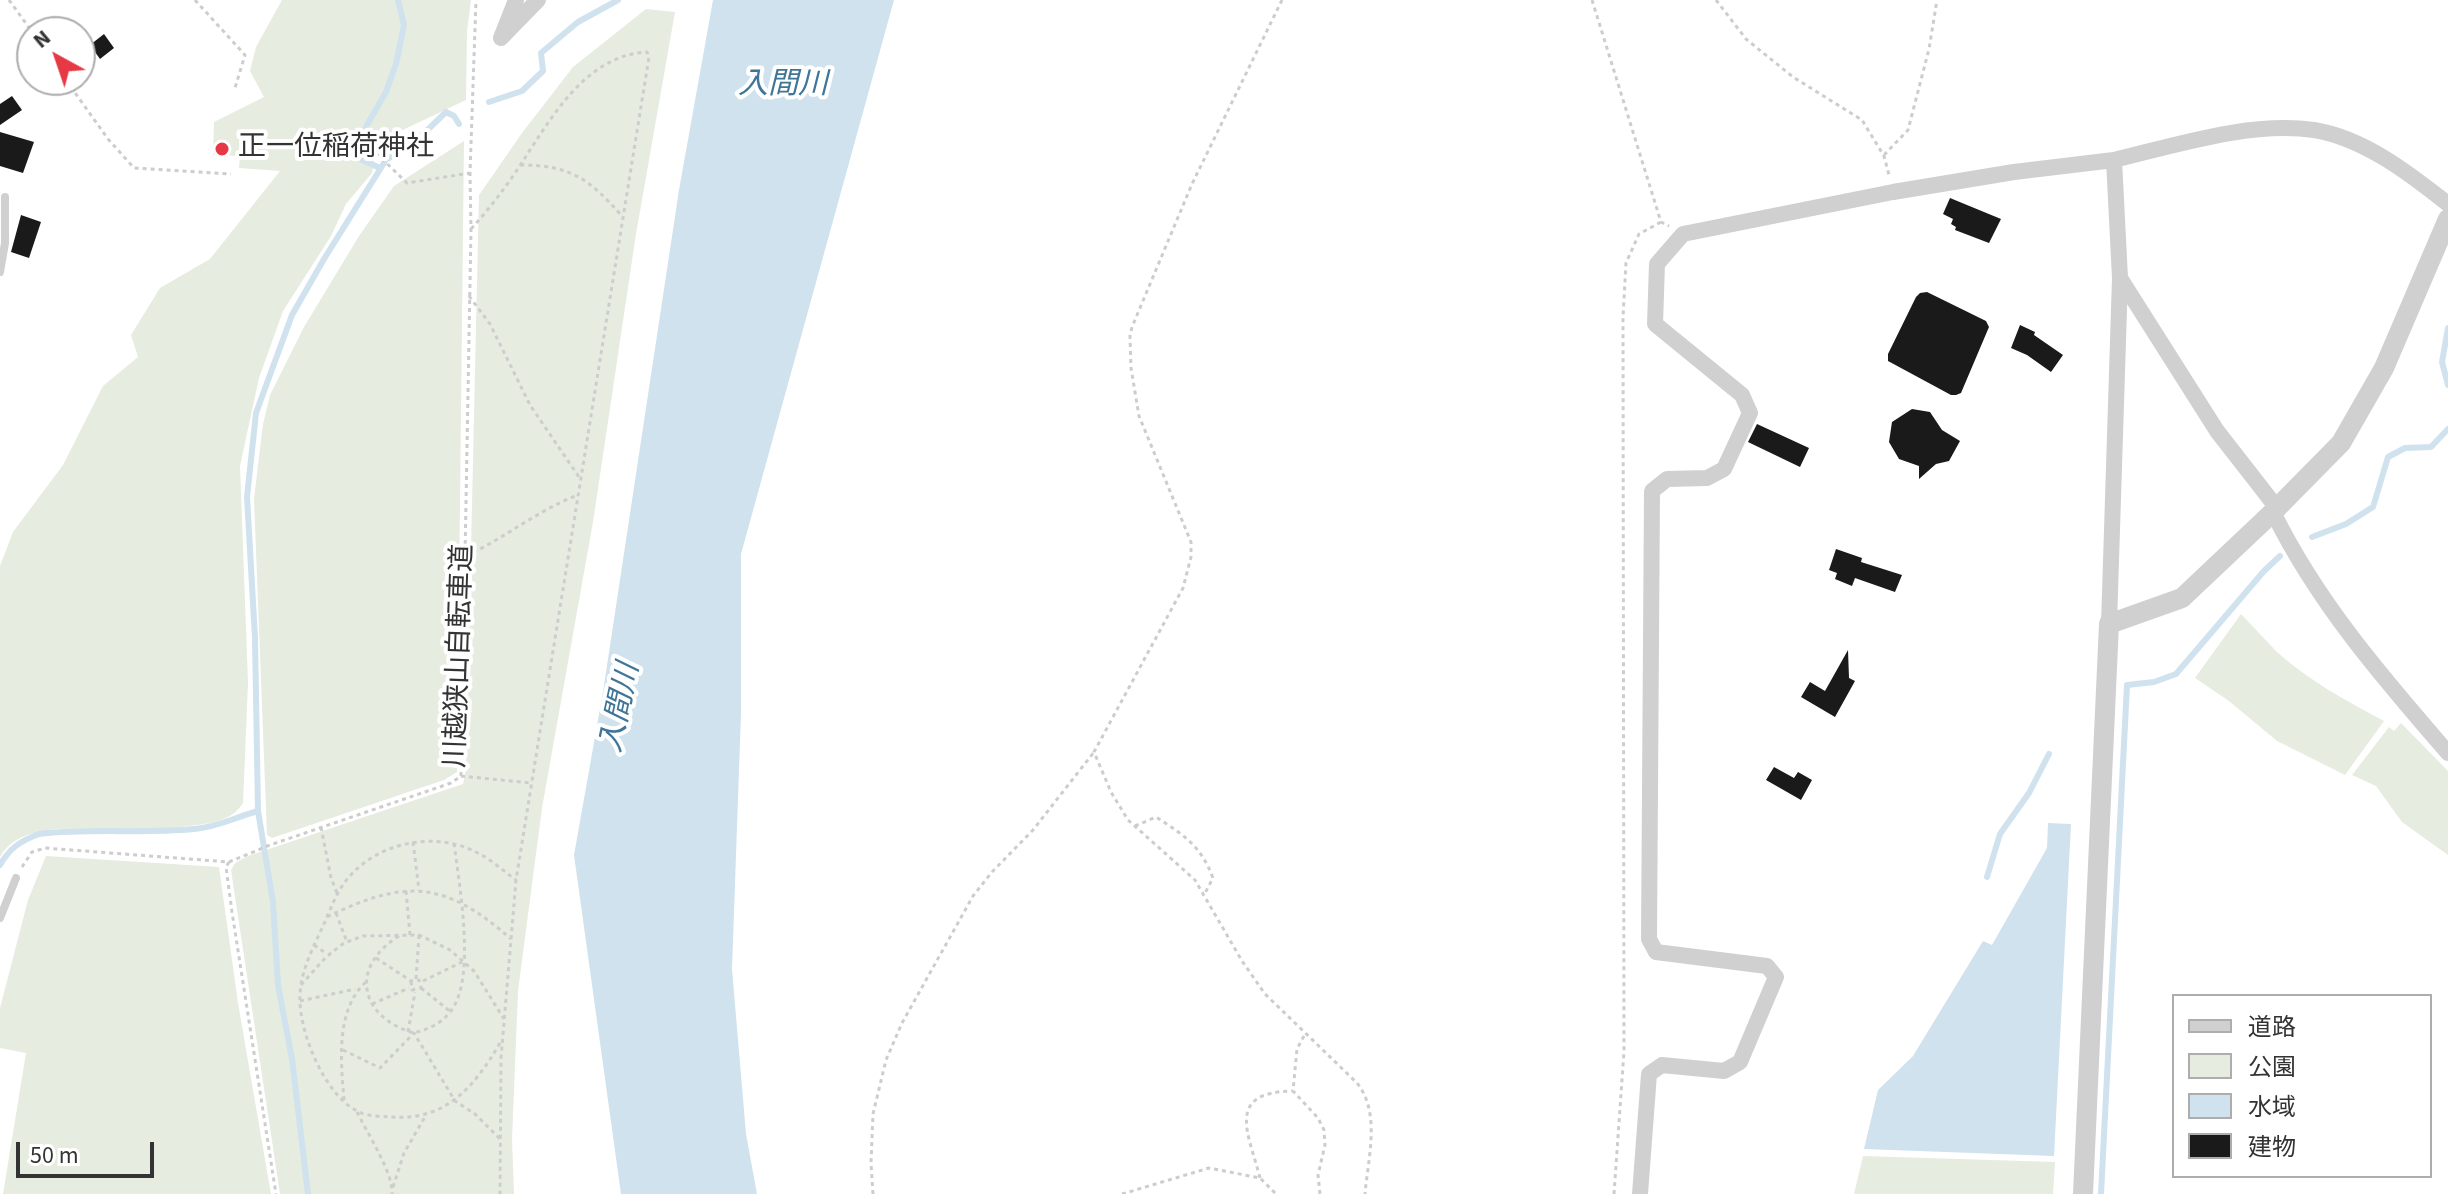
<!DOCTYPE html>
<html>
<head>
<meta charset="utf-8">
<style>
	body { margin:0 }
	#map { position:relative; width:2448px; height:1194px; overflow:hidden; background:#fff; font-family:"Source Sans 3","Noto Sans JP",sans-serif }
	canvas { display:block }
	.legend { position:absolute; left:2172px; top:994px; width:260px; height:184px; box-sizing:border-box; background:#fff; border:2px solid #adadad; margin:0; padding:10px 14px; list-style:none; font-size:24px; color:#333 }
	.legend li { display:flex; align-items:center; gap:16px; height:40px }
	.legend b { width:40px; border:2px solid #adadad }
	.north { position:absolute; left:16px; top:16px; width:80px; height:80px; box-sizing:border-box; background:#fff; border:2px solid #adadad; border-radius:50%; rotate:320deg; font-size:22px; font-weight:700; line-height:32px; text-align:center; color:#333 }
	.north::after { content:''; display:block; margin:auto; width:28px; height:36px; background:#e63946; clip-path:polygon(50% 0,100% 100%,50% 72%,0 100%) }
	.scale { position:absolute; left:16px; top:1142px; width:138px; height:36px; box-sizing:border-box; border:4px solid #333; border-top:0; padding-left:10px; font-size:24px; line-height:28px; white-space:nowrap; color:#333; -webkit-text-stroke:6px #fff; paint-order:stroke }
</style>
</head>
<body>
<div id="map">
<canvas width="2448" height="1194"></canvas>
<ul class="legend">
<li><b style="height:10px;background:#d0d0d0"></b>道路</li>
<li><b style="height:22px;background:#e6ecdf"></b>公園</li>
<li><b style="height:22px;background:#cfe2ee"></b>水域</li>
<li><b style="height:22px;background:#1a1a1a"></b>建物</li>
</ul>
<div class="north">N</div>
<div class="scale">50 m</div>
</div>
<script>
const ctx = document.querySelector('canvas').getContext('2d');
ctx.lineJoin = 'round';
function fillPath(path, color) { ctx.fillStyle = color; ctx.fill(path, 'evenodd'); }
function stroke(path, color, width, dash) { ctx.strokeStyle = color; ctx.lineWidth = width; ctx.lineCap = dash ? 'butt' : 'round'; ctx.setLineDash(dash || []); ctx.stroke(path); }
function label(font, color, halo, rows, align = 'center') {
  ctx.font = font + ' "Source Sans 3","Noto Sans JP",sans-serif'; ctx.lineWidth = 8; ctx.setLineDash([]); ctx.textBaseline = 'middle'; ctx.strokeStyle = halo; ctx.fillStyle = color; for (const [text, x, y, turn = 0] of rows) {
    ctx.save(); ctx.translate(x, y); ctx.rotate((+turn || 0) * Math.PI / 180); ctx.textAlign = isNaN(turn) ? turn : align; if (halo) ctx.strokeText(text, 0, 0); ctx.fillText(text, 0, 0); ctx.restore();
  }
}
fillPath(new Path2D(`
	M282,0h189l-4,31 -1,69 -76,36 -21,16 5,10 -2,11 -26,31 -15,32 -48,75 -24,67 -19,88 8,217 -5,120c-12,19 -33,20 -54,23 -18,2 -37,4 -55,5 -38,0 -113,-14 -134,26v-291l13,-34 50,-67 40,-79 35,-29 -7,-22 29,-47 50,-29 70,-88 -41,-3 1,-12 -27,-1 1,-33 50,-25 -14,-26 6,-24z
	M646,9l29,3 -39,222 -43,288 -51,286 -24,183 -6,148 2,55h-234l-49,-324 4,-7 13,-7 215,-72 3,-14 13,-575 43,-62 51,-66z
	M464,141l-7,631 -13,8 -172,58 -5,-3 -13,-336 9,-75 7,-29 34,-68 55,-91 35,-50z
	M2241,614c12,12 23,25 35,37 31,29 71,50 108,70l-39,54 -68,-34 -48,-40 -34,-23z
	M2401,723l47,48v84l-46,-33 -26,-36 -24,-11 37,-48 5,4z
	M46,856l173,11 19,136 33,191h-268l23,-141 -26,-5v-40l28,-108z
	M1863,1156l192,6 -2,32h-199z`), '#e6ecdf');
fillPath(new Path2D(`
	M713,0h181l-153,554v159l-9,256 14,165 11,60h-136l-47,-339 29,-163 76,-502z
	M2048,823l23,1 -17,332 -190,-7 14,-59 35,-34 70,-115 9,4 55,-97z`), '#cfe2ee');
stroke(new Path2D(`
	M489,102l33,-11 21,-20 -2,-18 37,-31 40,-22
	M361,143l6,-18 19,-33 10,-28 8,-39 -6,-25
	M360,144l-4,10 2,4 22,10
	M387,159l24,-13 35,-34 8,4 5,8
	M2448,328l-6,34 6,23
	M2312,537l34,-13 27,-17 15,-50 17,-9 26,-1 17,-18
	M0,865c10,-17 20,-24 39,-31 51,-6 104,0 155,-5 24,-2 42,-12 64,-18
	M1987,877l13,-43 29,-41 20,-39
	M308,1194l-16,-135 -14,-74 -5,-83 -15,-91 -3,-173 -8,-141 9,-84 36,-98 32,-56 60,-96
	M2101,1194l26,-509 27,-3 22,-8 88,-103 16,-15`), '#cfe2ee', 6);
fillPath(new Path2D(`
	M104,34l10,14 -14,11 -10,-14z
	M12,96l10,14 -22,15v-21z
	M0,132l34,10 -11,31 -23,-7z
	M1950,198l51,21 -12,24 -34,-13 1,-3 -5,-3 2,-5 -10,-5z
	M21,215l20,7 -12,36 -18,-6z
	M1927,292l59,29 3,6 -28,66 -5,2h-5l-63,-34v-7l28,-57 4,-4z
	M2020,325l15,7 -1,3 29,20 -12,17 -24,-17 -16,-7z
	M1912,409l18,3 12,18 18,11 -11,20 -13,3 -17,15v-13l-20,-7 -10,-17 3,-20z
	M1757,424l52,24 -9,19 -52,-25z
	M1836,549l26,9 -1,4 41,13 -7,17 -40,-14 -3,8 -17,-7 2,-6 -8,-3z
	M1848,650l1,28 6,3 -20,36 -34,-20 9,-15 15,9z
	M1774,767l20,11 4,-6 14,8 -11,20 -35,-20z`), '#1a1a1a');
stroke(new Path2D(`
	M9,0l23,32
	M195,0l50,55 -10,33
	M1282,0l-90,184 -60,143 -2,9 1,32 8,48 52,126v15l-8,31 -89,164 17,40 17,28 67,60 47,81 23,33 92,89c24,30 11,75 8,111
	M1592,0l69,222 8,4
	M1716,0l30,39 47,38 69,43 22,36 5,19
	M66,80l42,59 26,29 97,6
	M1884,155l24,-25 21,-81 8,-49
	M334,157l14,-25 15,14 10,4 34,33 63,-10
	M520,165c51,0 69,14 102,51
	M471,229c19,-21 35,-42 50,-65 30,-46 65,-109 126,-112l2,5 -133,823 -15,178 -1,136
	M469,296l21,28 40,81 49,72
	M466,556c39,-18 72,-46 112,-61
	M461,776l70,7
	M1135,826l21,-9c28,18 45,29 57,61l-9,17
	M321,827l10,51 6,15
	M413,842l6,48
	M229,862l41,-17 181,-62 10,-7 10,-547 -1,-56 6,-173
	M229,862l-3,5 6,45 44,282
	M22,867l10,-15 13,-4 184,14
	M406,891l4,44
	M336,913l11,29
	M327,917c78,-38 117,-37 184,22
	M399,936c-50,31 -40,81 15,97 14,-4 27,-9 36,-21 27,-32 9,-128 4,-169
	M314,945l13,9
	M376,958l35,23 8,-1 2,8 -9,2 -1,-9
	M416,979l3,-44
	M423,981l39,-19
	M301,985l25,-28 18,-14 19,-7 56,-1 31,15 24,21 30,48
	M421,988l30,24
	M300,1001l55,-12
	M372,1004l37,-16
	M408,1032l7,-40
	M1304,1036l-7,13 -4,42 25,27 6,12 1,15 -7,30 2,19
	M500,1043c-25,43 -54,78 -108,74 -11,-1 -25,0 -35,-6 -33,-17 -59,-81 -57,-116 1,-25 13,-47 23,-69 7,-15 12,-31 22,-44 29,-39 88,-52 131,-30 15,7 27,19 40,28
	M343,1050l37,18 34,-35 41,68 20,13 25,25
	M344,1100c-3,-37 -9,-90 22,-118
	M357,1112c9,19 37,62 35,82
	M1260,1178c-11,-44 -36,-86 33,-87
	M393,1187l11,-34 22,-38
	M873,1194l-2,-31 2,-49 13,-54 16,-37 71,-127 19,-24 41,-42 61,-78
	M1122,1194l87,-26 51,10 16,16
	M1614,1194l10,-143 -1,-734 3,-54 13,-29 22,-12`), '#cdcdcd', 3, [4, 4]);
stroke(new Path2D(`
	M0,272l5,-29v-46
	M0,918l16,-40`), '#d0d0d0', 8);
stroke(new Path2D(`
	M516,0l-15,38 37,-38
	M2114,160c62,-15 137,-39 200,-30 50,8 96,44 134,74
	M2120,278l97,153 60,77
	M2273,512c44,90 110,166 175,241
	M1640,1194l9,-120 13,-9 62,6 16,-9 36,-85 -9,-11 -111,-14 -7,-13 3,-448 15,-12 40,-1 17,-9 26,-56 -8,-18 -87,-71 2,-60 26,-30 210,-42 121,-20 100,-12 6,118 -11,346`), '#d0d0d0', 16);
stroke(new Path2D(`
	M2083,1194l26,-570 73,-26 91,-86 68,-69 43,-75 64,-149`), '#d0d0d0', 20);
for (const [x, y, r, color] of [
	[222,149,8,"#e63946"]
]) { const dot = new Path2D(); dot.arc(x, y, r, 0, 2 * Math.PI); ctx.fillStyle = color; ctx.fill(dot); stroke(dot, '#fff', 3); }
label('28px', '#333', '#fff', [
	["正一位稲荷神社",238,149]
], 'left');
label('28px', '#333', '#fff', [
	["川越狭山自転車道",461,656,-88]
]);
label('italic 30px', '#3f7597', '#fff', [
	["入間川",783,86],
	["入間川",622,708,-78]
]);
</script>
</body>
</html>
